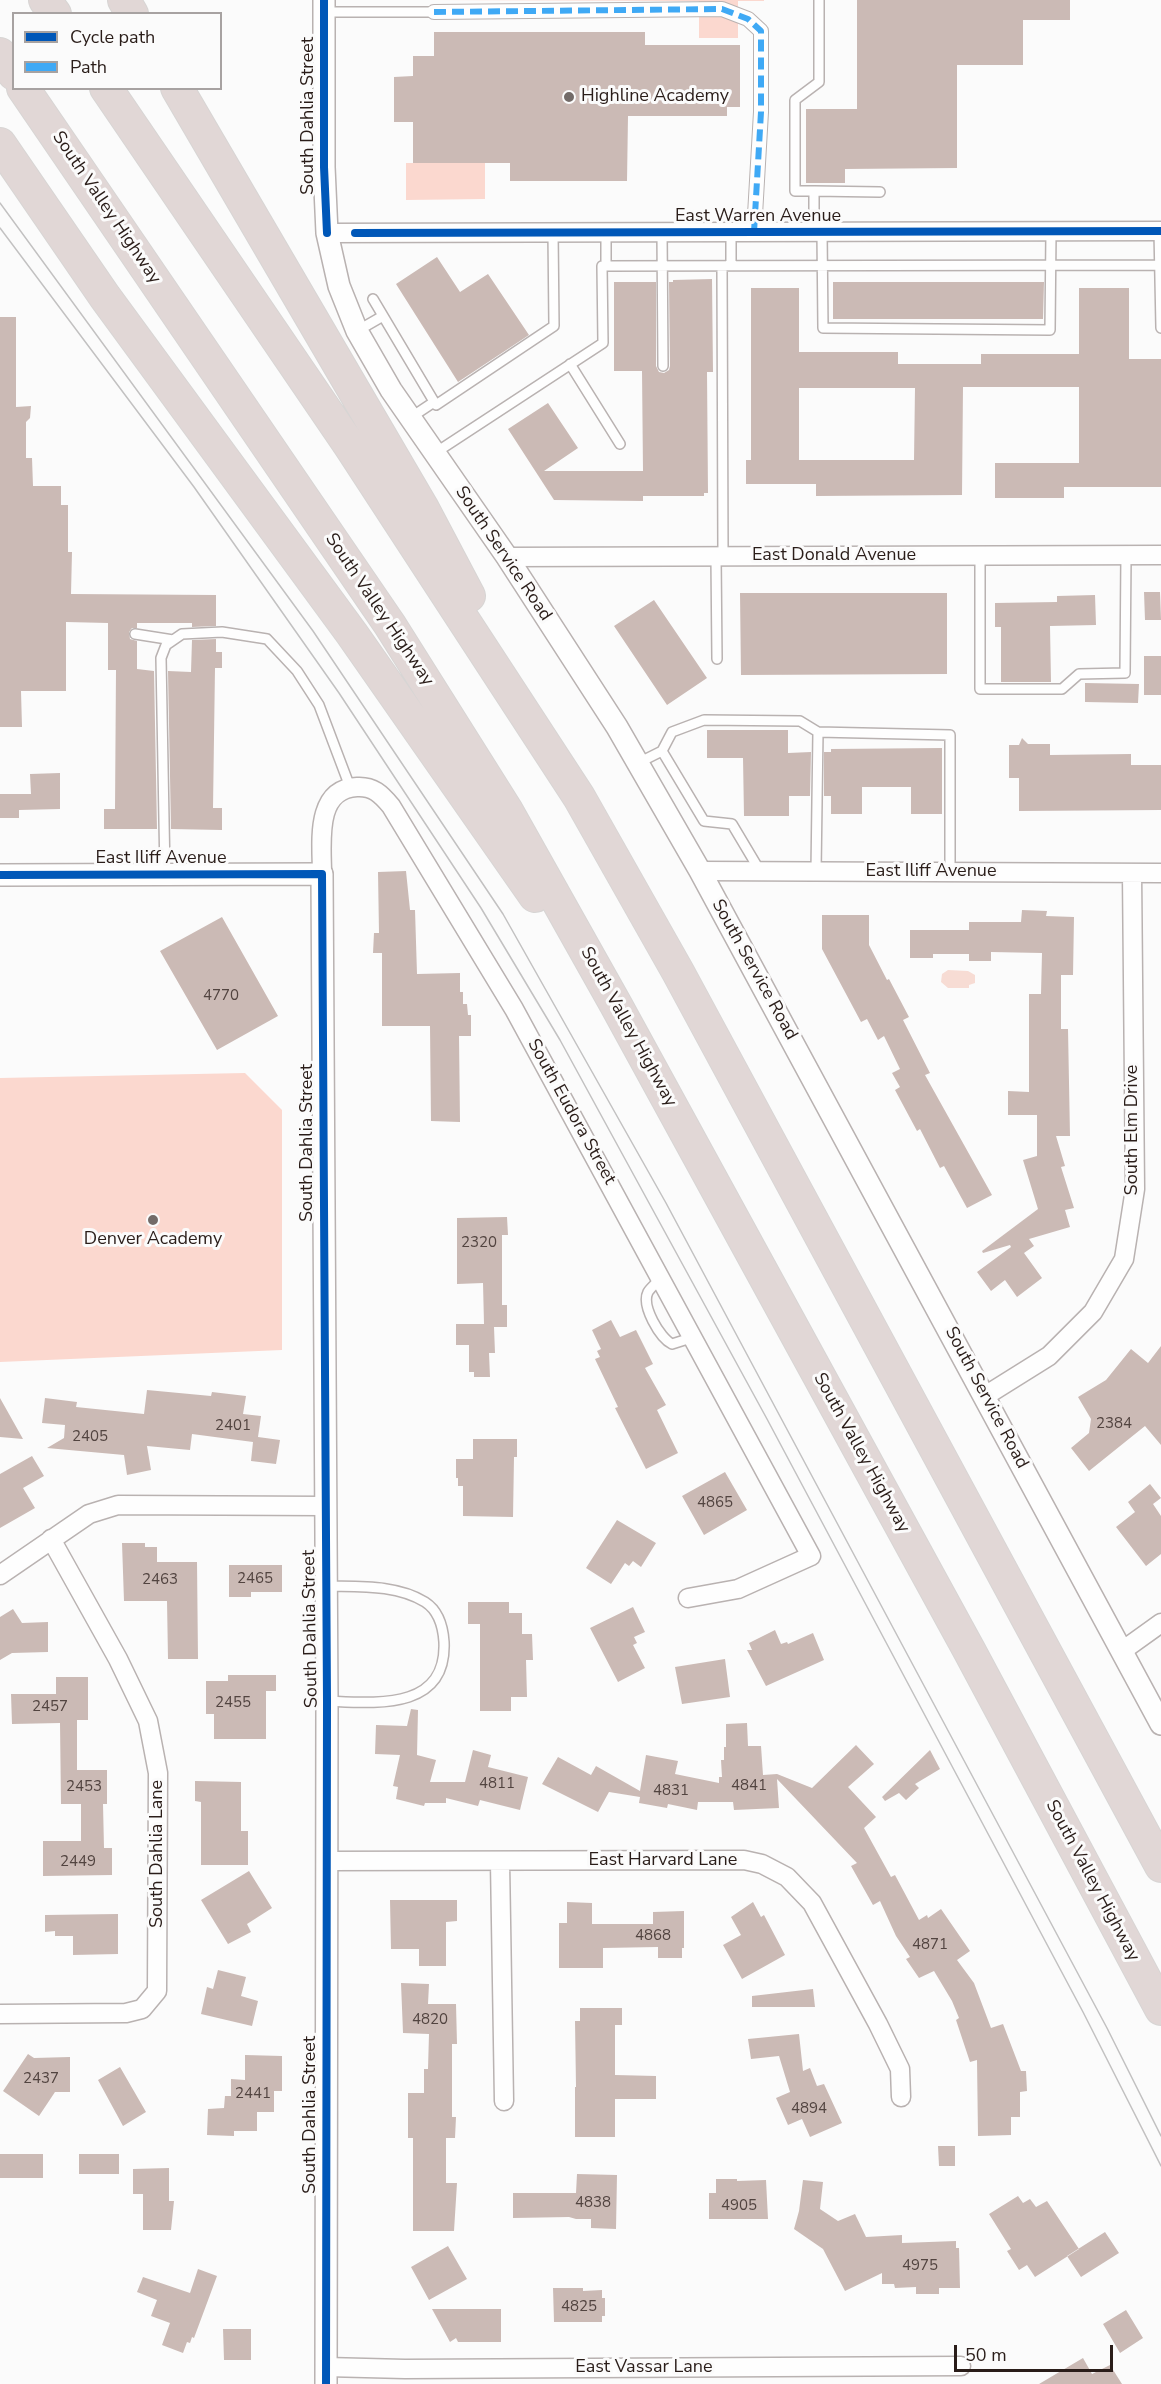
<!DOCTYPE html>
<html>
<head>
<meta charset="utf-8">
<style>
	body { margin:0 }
	#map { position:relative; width:1161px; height:2384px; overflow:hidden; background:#fbfbfb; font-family:"Nunito Sans",sans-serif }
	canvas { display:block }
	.legend { position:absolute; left:12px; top:12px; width:210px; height:78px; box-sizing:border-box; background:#fbfbfb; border:2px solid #a7a2a1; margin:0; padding:8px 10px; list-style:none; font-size:18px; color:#2a1d19 }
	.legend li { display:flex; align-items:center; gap:12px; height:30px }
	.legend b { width:30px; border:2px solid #a7a2a1 }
	.scale { position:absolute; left:954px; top:2345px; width:159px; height:27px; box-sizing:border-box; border:3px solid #2a1d19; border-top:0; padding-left:8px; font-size:18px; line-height:21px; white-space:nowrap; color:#2a1d19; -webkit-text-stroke:4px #fbfbfb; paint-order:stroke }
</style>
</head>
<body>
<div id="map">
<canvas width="1161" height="2384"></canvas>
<ul class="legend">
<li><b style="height:8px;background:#0057b8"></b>Cycle path</li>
<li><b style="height:8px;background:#3fa9f5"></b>Path</li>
</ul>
<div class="scale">50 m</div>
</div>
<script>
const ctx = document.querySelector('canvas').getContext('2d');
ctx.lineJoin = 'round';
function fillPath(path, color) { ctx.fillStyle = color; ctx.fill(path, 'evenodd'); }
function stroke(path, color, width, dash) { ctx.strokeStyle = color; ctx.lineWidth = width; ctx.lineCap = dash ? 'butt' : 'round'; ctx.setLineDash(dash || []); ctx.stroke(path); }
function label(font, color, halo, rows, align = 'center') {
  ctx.font = font + ' "Nunito Sans",sans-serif'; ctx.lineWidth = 6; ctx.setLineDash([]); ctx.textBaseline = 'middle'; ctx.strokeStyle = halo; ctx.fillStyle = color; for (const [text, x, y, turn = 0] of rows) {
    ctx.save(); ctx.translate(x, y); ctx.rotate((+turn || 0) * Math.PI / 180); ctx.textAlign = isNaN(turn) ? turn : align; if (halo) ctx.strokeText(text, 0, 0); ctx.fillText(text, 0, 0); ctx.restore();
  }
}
fillPath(new Path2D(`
	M434,0h330v1h-26v37h-39v-37z
	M406,163h79v36l-79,1z
	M245,1073l37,37v240l-282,12v-284z`), '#fbd8cf');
fillPath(new Path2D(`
	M948,970l20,1 7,4v8l-6,2v3h-21l-7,-6 1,-8z`), '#f7dcd4');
fillPath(new Path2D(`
	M857,0h213v20h-47v45h-66v103l-112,1v14h-39v-74h51z
	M434,32h211v13h95v62h-13v9h-99l-1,65h-117v-18h-97v-41h-19v-45l19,-1v-20h21z
	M437,257l23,35 28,-18 41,61 -71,47 -62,-98z
	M712,279l1,93h-6l1,121h-4v3h-61v5l-89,-1 -46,-71 40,-26 30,45 -34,23h99l-1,-100h-28v-89h42v84l3,6 5,1 5,-3 1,-4 -1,-84h4v-2z
	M833,282h211l-1,37h-210z
	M751,288h48v64h99v12h83v-10h98v-66h50v71h32v128h-97v11h-69v-35h84v-76h-116l-1,108 -146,1v-12h-70v-24h5zM799,388h116l-1,72h-115z
	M0,317h16v90l15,-1 -1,12 -4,4v36h6l1,28h28v19h7v47h4l-1,42 145,1v31l-24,1v-4h-55v5h-5l-3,4 1,7 7,2v28l17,2 3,158h-53v-20h11l1,-139h-8v-47l-42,-1v69h-45l1,36h-22z
	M1144,592h16l1,28h-16z
	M740,593h207v81l-206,1z
	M1095,595l1,30 -46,1 1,56h-50v-55h-6v-24l62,-1v-6z
	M654,600l53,78 -40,27 -53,-79z
	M216,639v13h6v16h-7l-2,140h9v22l-51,-1 -3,-158 23,1 1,-32z
	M1144,656h17v39h-17z
	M1085,683l54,1 -1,19 -53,-1z
	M707,730h81v23l23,-1 -1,44h-21v20h-45l-1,-58h-36z
	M1022,738l6,6h22v11l81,-1v11h30v45l-142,1v-33h-10v-33h10z
	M942,748v66h-31v-27h-49v27h-31v-18h-7v-44h7v-3z
	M60,773v36l-41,1v8h-19v-24h31l-1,-20z
	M406,871l4,39h5l2,64 43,-1v19h3v12h4l1,11h3v21h-12l1,86 -29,-1 -1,-95h-48v-73h-9l1,-20h5l-1,-61z
	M1022,910l25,1 -1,5 28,1 -1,58h-12v54h7l2,107h-14l9,30 -4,1 13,41 -9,2 5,17 -41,12 5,7 -10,7 18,25 -25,19 -12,-17 -14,11 -14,-19 34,-25 -1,-2 -27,8 -1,-2 56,-42 -15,-49 14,-4v-41h-29v-24l21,1v-98h12l1,-41 -51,-1v9h-22v-7h-36v4h-23v-28h59v-8h52z
	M822,915h47v30l18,35 2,-1 20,38 -6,3 27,53 -5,2 67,120 -25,13 -23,-42 -4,2 -20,-39 -3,2 -22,-41 5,-3 -8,-14 8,-4 -16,-33 -6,4 -11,-21 -6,3 -39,-73z
	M222,917l56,99 -61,34 -57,-99z
	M507,1217l1,18h-6v70h5v22h-13l1,26h-6l1,24h-16v-5h-5v-27h-13v-21h28l-1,-41 -26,1v-66z
	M611,1320l9,17 16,-7 17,34 -8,4 21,37 -9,5 21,43 -32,16 -31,-61 3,-1 -23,-48 5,-2 -3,-6 4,-2 -9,-19z
	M1161,1346v99l-16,-19 -56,45 -18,-23 18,-15 2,-14 -13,-22 28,-17 25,-31 17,14z
	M147,1390l64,6 1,-4 34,4 -3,18 18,2 -3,21 22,3 -4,24 -25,-3 2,-19 -61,-8 -2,16 -43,-4 4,24 -24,5 -3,-20 -77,-7 17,-10 1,-13 -23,-2 3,-25 32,4 -1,5 68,7z
	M0,1398l23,41 -23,-2z
	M473,1439h44v18h-3l-1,60 -50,-1v-30h-5v-8h-2v-19h17z
	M32,1456l12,20 -21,12 12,20 -35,20v-54z
	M725,1472l22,38 -43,25 -22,-39z
	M1150,1484l11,14 -8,6 8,12v38l-15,12 -30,-39 19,-15 -7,-10z
	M617,1520l39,23 -15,24 -8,-6 -4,5 -4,-3 -14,21 -25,-16z
	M122,1543h23v4h12v15h40l1,97h-30l-1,-58h-43z
	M229,1565h53v27h-31v5h-22z
	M468,1602h41v11h13v21h10l1,26h-7l1,37h-16v14h-31v-87h-12z
	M633,1607l12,25 -11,5 3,6 -4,2 12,23 -27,14 -28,-54z
	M13,1609l9,14 26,-1v30l-36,1 -12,7v-43z
	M775,1630l6,14 6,-2 1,2 25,-11 11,27 -58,26 -19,-36h5l-3,-7z
	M725,1659l5,38 -48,7 -7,-37z
	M228,1675h48v16h-10v48h-52v-25h-8v-33h22z
	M56,1677h32v43h-11v50h30v34h-4l1,44h8v27l-69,1v-35h38v-37h-20l-1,-81 -48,1 -1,-30h45z
	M411,1709l7,1 -1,45 19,5 -6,22h35l8,-32 18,5 -3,12 40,10 -8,33 -40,-10 -2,6 -32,-8v5h-21l-1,3 -28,-7 2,-12 -5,-1 7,-31 -25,-1 1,-29 31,1z
	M747,1723l1,23h13l2,29 14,-1 35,14 44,-43 18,19 -26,23 28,30 -12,11 27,49 4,-2 24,45 8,-5 1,3 13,-9 29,42 -13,9 17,23 17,45 12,-4 18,47h5l1,20 -7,1v25h-9v18l-33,1 -1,-76 -7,2 -14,-42 3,-2 -7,-17 -18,-30 -15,7 -13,-19 4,-2 -14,-21 -16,-35 -7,4 -22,-39 6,-3 -80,-84 2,29 -45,2 -1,-8h-35l-1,8 -29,-6 -1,4 -28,-5 1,-6 -31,-5 -11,20 -56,-28 16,-27 33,18 5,-9 44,25 6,-36 32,6 -3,13 44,9v-6h3l-1,-17h3v-13h2v-23z
	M930,1750l10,19 -25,15 4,4 -13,12 -7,-7 -14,8 -3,-4z
	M195,1781l46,1v49h7v34h-47v-63l-6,-1z
	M249,1871l23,37 -25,16 4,8 -23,12 -27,-44z
	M390,1900h67v21l-11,1v44h-27v-17h-28z
	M567,1902l25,1v21h61v-12l31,-1v37h-2v10h-24v-11l-55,1v20h-44v-45h8z
	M753,1902l8,15 3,-2 21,40 -43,24 -19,-34 18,-10 -10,-18z
	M118,1914v40l-45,1v-19h-18v-5l-10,1v-17z
	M218,1970l28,7 -5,19 17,5 -6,25 -51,-12 6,-27 6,2z
	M401,1983l28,1 -1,20h28l1,40h-5v73h4l-1,21h-9v45h11l-3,48h-41v-93h-5v-45h16v-24h4l1,-35 -26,-1z
	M813,1989l2,18h-63v-11z
	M580,2008h42v17h-7v50l41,1v23h-41v38h-40v-50h1l-1,-66h5z
	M799,2034l4,37 7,-3 7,18 7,-2 18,39 -32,14 -8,-18 -14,6 -12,-27 14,-6 -11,-36 -28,3 -3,-20z
	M28,2054l6,4 36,-1v35h-15l-16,24 -36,-25z
	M245,2055l37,1v35h-8v21h-17v19h-23v5l-27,-1 1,-26 16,-1 1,-12h6v-17l14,1z
	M120,2067l26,45 -23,14 -25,-46z
	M938,2146h17v20h-16z
	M0,2154h43v24h-43z
	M79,2154h40v20h-40z
	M169,2168v33h5l-3,29h-28v-36h-10v-25z
	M577,2174l40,1 -1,54 -25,-1v-9h-15l-7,-2 -56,1v-25h63z
	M716,2179h21v2l29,-1 2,39h-59v-26h7z
	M803,2180l20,2 -3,27 18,12 17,-7 11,23 36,-2v8l54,-2v7h3l1,40h-21v6h-23v-7l-21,1 -1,-4h-12v-11l-37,18 -22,-42 -29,-20 5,-18z
	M1018,2196l5,7 7,-4 6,8 11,-6 32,48 -44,28 -8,-12 -8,5 -12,-19 4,-2 -22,-35z
	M1105,2232l14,21 -38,24 -14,-21z
	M448,2246l19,33 -38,21 -18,-33z
	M198,2269l19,7 -23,62 -2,-1 -2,6 -3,-1 -4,11 -21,-8 8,-22 -19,-7 6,-16 -20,-8 6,-15 47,16z
	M553,2288h30v3l19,-1v8h3v18h-3v6h-48z
	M432,2309h69v33h-43l-2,-4 -6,4z
	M1126,2310l17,28 -23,15 -17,-29z
	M223,2329h28v31h-27z
	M1083,2358l9,16 18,-9 12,19h-83z`), '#cbbab5');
const service = new Path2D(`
	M324,12h110
	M814,191l66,1
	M1159,231l2,97
	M606,232v34
	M662,232l1,134
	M731,232v34
	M814,232v-41h-19v-91l24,-18v-82
	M822,232l1,96 227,2 1,-98
	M722,266l1,291
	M373,299l63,106 118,-79 -1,-94
	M357,331l26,-15
	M570,364l50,80
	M410,418l24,-16
	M435,453l168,-110 -1,-77 559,-1
	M980,556v133h82l17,-15 46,-1 1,-118
	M716,557l1,102
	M135,634l38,6
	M638,763l24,-12
	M760,871l-28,-47 -28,-3 -42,-70 10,-19 32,-12 96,1 18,11
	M816,871l2,-139 132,3v137
	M165,874l-4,-216 5,-13 16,-11 40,-2 45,7 30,32 22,34 31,82
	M661,1278c-3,4 -10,9 -13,14 -7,14 12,46 24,52l22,-7
	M325,1586c33,1 71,-2 100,16 14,9 18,24 19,40 3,69 -69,61 -116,59`);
const pedestrian = new Path2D(`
	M434,12l288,-3 26,10 13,12v81l-7,120`);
const minor = new Path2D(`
	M327,233l834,-2
	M507,557l654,-2
	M700,871l461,2
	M322,874c0,-30 -8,-85 35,-87 16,-1 24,7 34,19l123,203 297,547 -73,33 -50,9
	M985,1396l64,-40 44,-44 31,-53 11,-70 -3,-316
	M0,1575l89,-61 29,-9 206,1
	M1122,1651l39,-28
	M327,1861l417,-1 18,4 25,13 25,26 66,121 22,45 1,28
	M500,1862l4,239
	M0,2014l126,-1 16,-4 15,-18 1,-218 -10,-52 -30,-62 -67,-120
	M326,2367l79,2 556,-3`);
const tertiary = new Path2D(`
	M324,0v167l3,66 12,53 18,45 34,59 116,167 110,170 83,144 461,853
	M0,875l322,-1 5,827 -1,683`);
const motorway = new Path2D(`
	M45,0l10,14
	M124,0l8,14
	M0,54l14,20
	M23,88l367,537 117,186 109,194 353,645 192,359
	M106,88l244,358 229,351 99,175 483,894
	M177,88l245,419 47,89
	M0,144l105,153 247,337 183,262`);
stroke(service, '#b9b2b1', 12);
stroke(pedestrian, '#b9b2b1', 16);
stroke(minor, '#b9b2b1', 21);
stroke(tertiary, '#b9b2b1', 24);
stroke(motorway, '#d7d5d4', 34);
stroke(service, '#fefefe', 9);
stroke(pedestrian, '#fefefe', 14);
stroke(minor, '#fefefe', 18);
stroke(tertiary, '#fefefe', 21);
stroke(motorway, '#e1d7d6', 32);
stroke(new Path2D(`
	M0,203l313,428 190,283 163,289 441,825 54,108
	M0,228l194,259 145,206 142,215 79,132 207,379 316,593 78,154`), '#c2c1c1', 1.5);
stroke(new Path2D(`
	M434,12l288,-3 26,10 13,12v81l-7,120`), '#3fa9f5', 6, [12, 6]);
stroke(new Path2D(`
	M324,0v167l3,66
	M355,233l806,-2
	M0,875l322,-1 5,827 -1,683`), '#0057b8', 8);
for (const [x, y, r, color] of [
	[569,97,6,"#736b68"],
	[153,1220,6,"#736b68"]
]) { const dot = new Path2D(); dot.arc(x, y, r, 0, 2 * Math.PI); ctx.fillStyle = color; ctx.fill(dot); stroke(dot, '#fbfbfb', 2); }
label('15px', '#524440', null, [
	["4770",221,996],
	["2320",479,1243],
	["2384",1114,1424],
	["2401",233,1426],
	["2405",90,1437],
	["4865",715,1503],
	["2465",255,1579],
	["2463",160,1580],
	["2455",233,1703],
	["2457",50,1707],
	["4811",497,1784],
	["4841",749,1786],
	["2453",84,1787],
	["4831",671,1791],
	["2449",78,1862],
	["4868",653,1936],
	["4871",930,1945],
	["4820",430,2020],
	["2437",41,2079],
	["2441",253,2094],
	["4894",809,2109],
	["4838",593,2203],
	["4905",739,2206],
	["4975",920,2266],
	["4825",579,2307]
]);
label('18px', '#2a1d19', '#fbfbfb', [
	["Highline Academy",581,97],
	["Denver Academy",153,1240,"center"]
], 'left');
label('18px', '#2a1d19', '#fbfbfb', [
	["South Dahlia Street",309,116,-90],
	["South Valley Highway",106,208,56],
	["East Warren Avenue",758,217],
	["South Service Road",503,554,56],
	["East Donald Avenue",834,556],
	["South Valley Highway",379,610,56],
	["East Iliff Avenue",161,859],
	["East Iliff Avenue",931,872],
	["South Service Road",754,970,61],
	["South Valley Highway",628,1027,61],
	["South Eudora Street",571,1112,61],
	["South Elm Drive",1133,1130,-90],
	["South Dahlia Street",308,1143,-90],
	["South Service Road",986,1398,62],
	["South Valley Highway",861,1453,61],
	["South Dahlia Street",311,1629,-91],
	["South Dahlia Lane",158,1854,-90],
	["East Harvard Lane",663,1861],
	["South Valley Highway",1092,1881,62],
	["South Dahlia Street",311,2115,-90],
	["East Vassar Lane",644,2368]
]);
</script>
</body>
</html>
